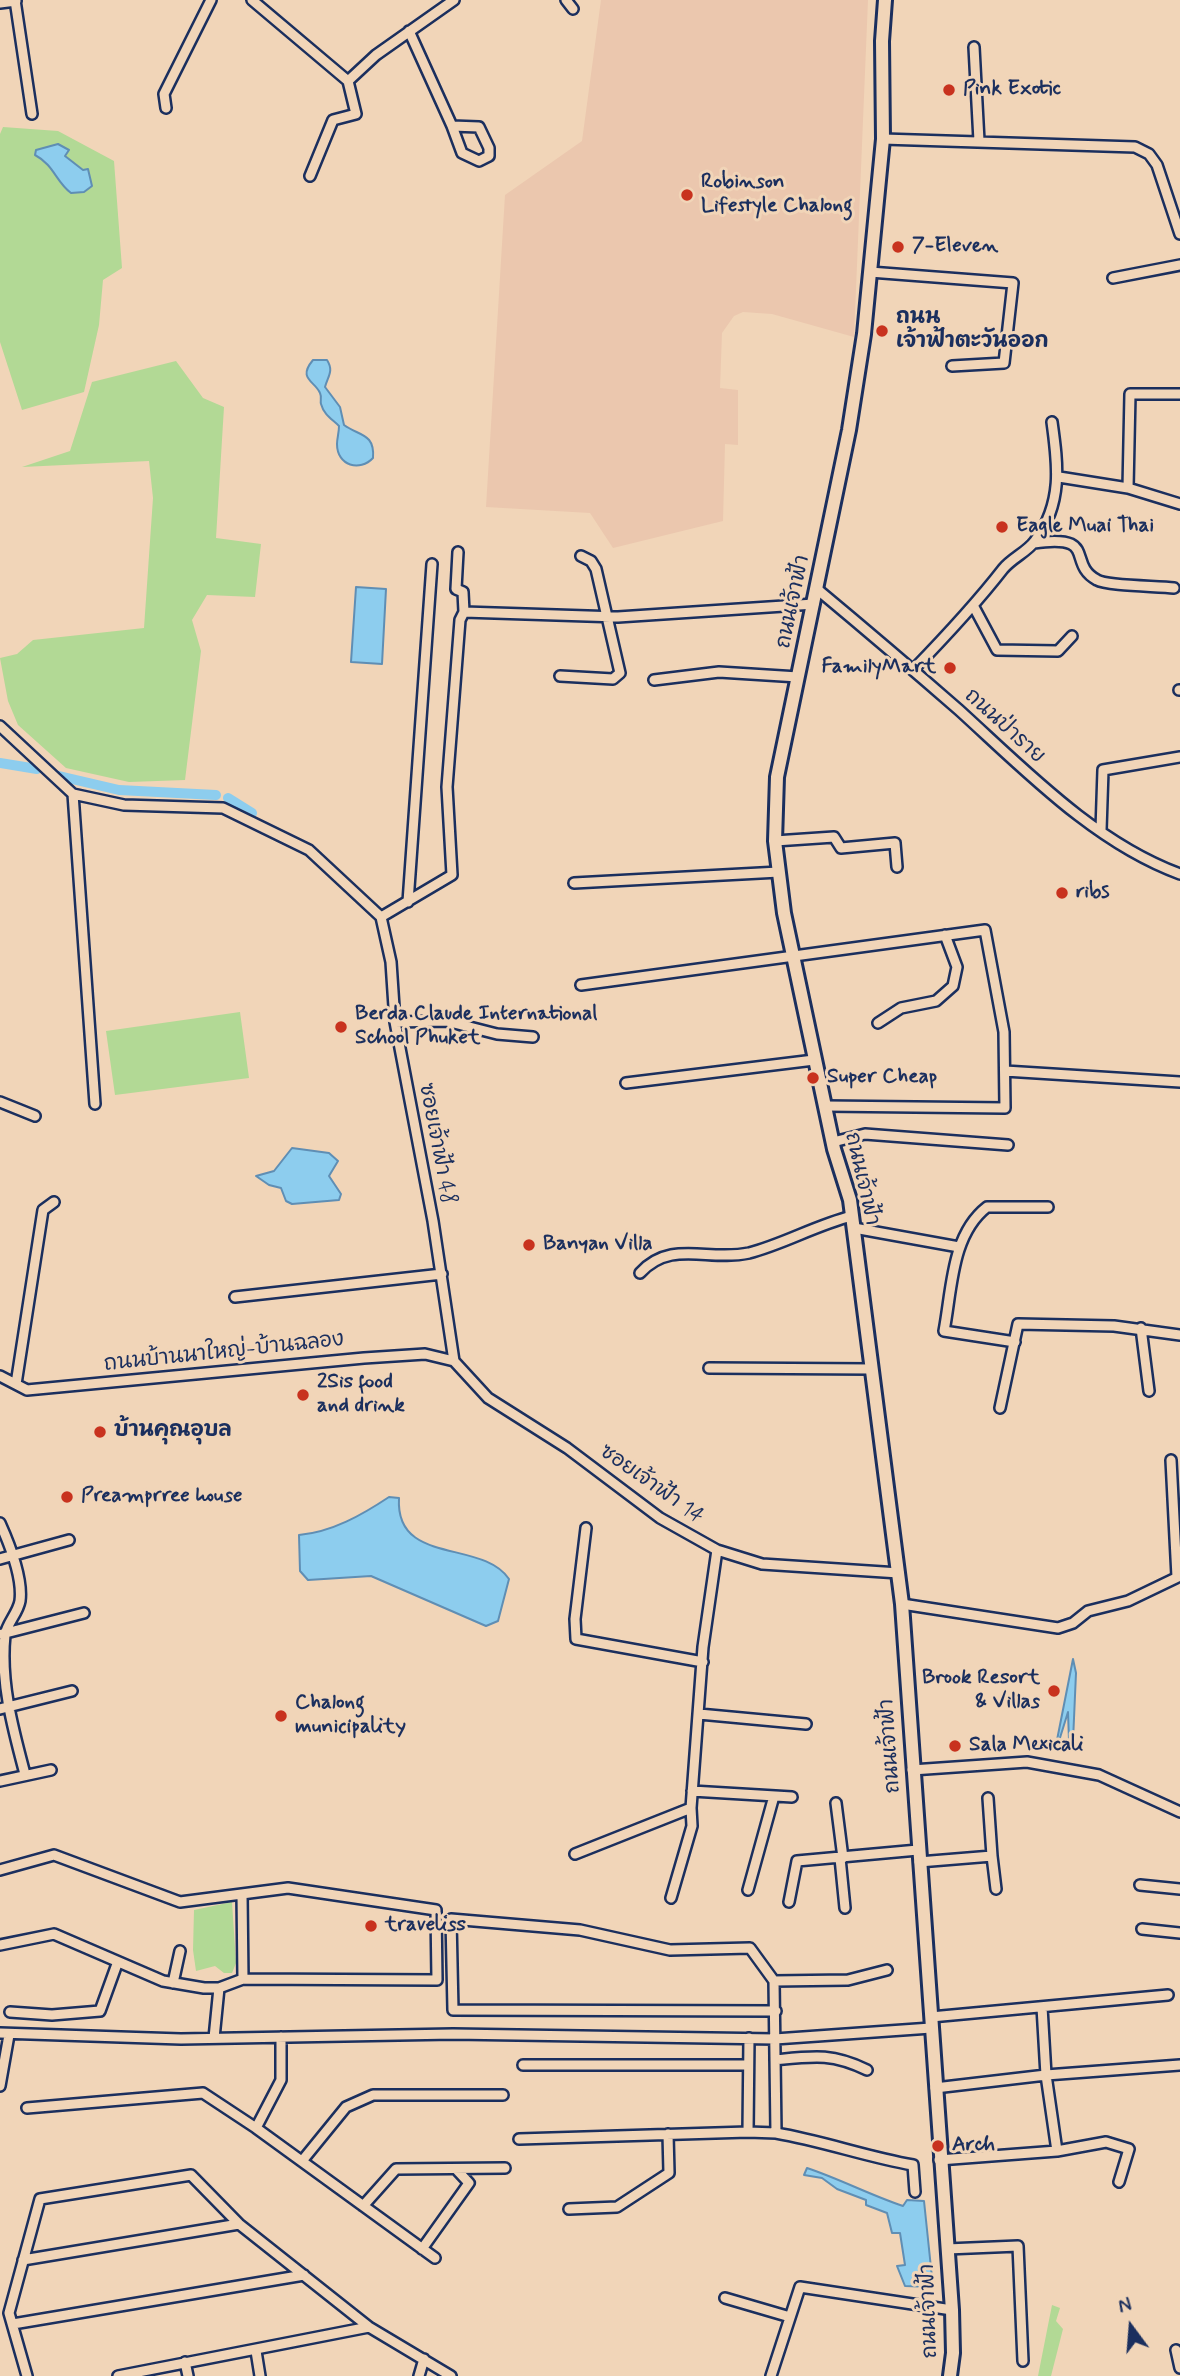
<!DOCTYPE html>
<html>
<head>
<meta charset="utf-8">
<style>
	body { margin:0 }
	#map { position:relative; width:1180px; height:2376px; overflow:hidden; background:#f1d5b8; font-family:Mynerve,sans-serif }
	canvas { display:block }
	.north { position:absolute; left:1096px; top:2292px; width:70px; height:70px; -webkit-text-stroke:5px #f1d5b8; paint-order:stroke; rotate:344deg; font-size:19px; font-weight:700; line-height:28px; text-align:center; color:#1b2f5e }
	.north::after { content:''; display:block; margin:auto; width:24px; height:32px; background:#1b2f5e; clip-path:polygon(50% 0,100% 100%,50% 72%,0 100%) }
</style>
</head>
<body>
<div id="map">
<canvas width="1180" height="2376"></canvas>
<div class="north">N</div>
</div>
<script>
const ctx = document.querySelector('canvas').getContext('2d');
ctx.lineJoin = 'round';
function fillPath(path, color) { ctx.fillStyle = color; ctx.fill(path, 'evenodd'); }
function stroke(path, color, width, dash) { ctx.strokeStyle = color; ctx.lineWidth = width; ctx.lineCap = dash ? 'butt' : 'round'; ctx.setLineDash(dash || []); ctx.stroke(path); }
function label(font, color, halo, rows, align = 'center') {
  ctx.font = font + ' Mynerve,"Playpen Sans Thai",sans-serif'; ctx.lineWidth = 6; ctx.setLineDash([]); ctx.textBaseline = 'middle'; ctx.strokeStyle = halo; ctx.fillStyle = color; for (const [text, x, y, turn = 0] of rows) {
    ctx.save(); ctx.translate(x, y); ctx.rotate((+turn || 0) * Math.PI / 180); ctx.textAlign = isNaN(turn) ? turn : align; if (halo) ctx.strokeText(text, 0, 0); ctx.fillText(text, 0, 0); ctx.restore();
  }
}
fillPath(new Path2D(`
	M601,0h267l-14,337 -82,-23 -29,-2 -9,4 -12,17 -2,55 18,2v55l-13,-1 -2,77 -110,27 -23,-35 -104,-6 19,-312 77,-54z`), '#ebc7ae');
fillPath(new Path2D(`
	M3,127l55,4 56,30 8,107 -19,12 -4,45 -15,67 -62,18 -22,-68v-208z
	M176,361l27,37 21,9 -8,131 45,6 -6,53 -48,-2 -15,25 9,31 -16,129 -56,2 -63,-14 -48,-43 -10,-24 -8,-43 17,-4 16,-14 111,-12 9,-130 -4,-37 -127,6 48,-16 22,-69z
	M240,1012l9,66 -134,17 -9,-64z
	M232,1902l4,61 -4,10h-8l-9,-7 -19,5 -3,-21 1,-40z
	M1052,2305l8,3 -4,13 7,8 -12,47h-13z`), '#b2d995');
const water = new Path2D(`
	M58,144l11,6 -4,6 18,14 5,-1 4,17 -8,6 -13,1c-15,-11 -17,-28 -36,-38l1,-5z
	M313,360h14c7,11 1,16 -2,27l15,20 4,18c15,11 31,8 29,33 -13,14 -36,8 -36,-14 0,-6 2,-11 2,-18 -7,-7 -15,-11 -18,-22 -1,-3 1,-7 -1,-11 -5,-12 -23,-14 -7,-33z
	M356,587l30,2 -4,75 -31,-2z
	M292,1148l37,5 9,8 -9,15 12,18 -2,6 -47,4 -6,-3 -5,-13 -12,-3 -13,-9 18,-5z
	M389,1497l10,1c-4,68 83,41 110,81l-11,42 -12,5 -115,-50 -63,4 -8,-9 -1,-36c33,-3 63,-20 90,-38z
	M1073,1659l3,14 -3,68h-4l-1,-29 -9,29 -2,-1z
	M807,2168c33,11 63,27 96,38l4,-6 17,1 9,86 -28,-1 -8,-20 8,-1 -5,-32h-8l-5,-20 -21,-8v-5l-29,-11 -15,-11 -18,-3z`);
fillPath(water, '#8dcdee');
stroke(water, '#5f8eb4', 2);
stroke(new Path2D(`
	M0,763l37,6
	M59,776l60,14 97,5
	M228,798l24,15`), '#8dcdee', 10);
const minor = new Path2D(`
	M15,0l17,114
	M252,0l96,81 28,-26 78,-55
	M566,0l7,9
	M0,3l16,-2
	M409,31l43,95 27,1 10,21v8l-10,5 -17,-8 -10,-27
	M974,47l5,94
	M166,108l-2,-14 47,-94
	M883,139l252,8 14,7 8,11 23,69
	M310,176l23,-56 23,-6 -8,-33
	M870,272l143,11 -9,80 -52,3
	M1113,278l67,-13
	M1059,477l69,11 52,16
	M1128,488l2,-94h50
	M1034,543c65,-9 32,20 63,37 10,6 61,6 77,8
	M458,552l-2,37 7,3 1,20
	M817,589c48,40 95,80 142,121 66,60 136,133 221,164
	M974,607l23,43 61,1 14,-15
	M913,670c32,-33 62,-65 90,-101 9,-11 24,-17 32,-28 28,-38 23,-76 17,-119
	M560,676l53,3 7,-6 -24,-104 -5,-8 -10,-5
	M654,680l65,-8 79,5
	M1179,690h1
	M0,726l73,68 51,11 99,3 86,42 72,67 10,45 4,60 38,199 21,140
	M73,794l22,310
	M1101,830l2,-60 77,-13
	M775,841l59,-4 7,11 54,-5 2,24
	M574,883l205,-11
	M408,902l24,-338
	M381,917l71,-42 -5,-88 13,-167 4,-8 154,5 196,-13
	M581,985l404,-55 19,102 1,76 -180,-2
	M395,1022l51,-1 51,13 36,3
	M878,1023l23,-15 35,-7 17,-15 4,-19 -12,-32
	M1005,1071l175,11
	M626,1083l188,-23
	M0,1102l35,14
	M833,1142l32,-8 143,11
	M854,1228l105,19
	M640,1273c31,-34 68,-11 109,-20 35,-9 67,-28 103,-37
	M235,1297l207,-23
	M1141,1328l8,63
	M1015,1342l-71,-11c8,-41 7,-96 43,-124h61
	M454,1361l34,37 79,50 93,70 57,32 45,14 137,9
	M709,1368l163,1
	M0,1376l27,14 337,-32 61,-4 29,7
	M16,1384l27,-174 11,-8
	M1000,1408l18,-84 96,2 66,9
	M1171,1460l6,117
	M0,1523c9,20 23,55 20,78 -2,12 -13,22 -15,34 -5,47 8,94 20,139
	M586,1528l-11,91 1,20 127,23
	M0,1559l69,-19
	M902,1604l156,24 15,-5 15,-12 40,-10 52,-25
	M2,1634l82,-21
	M0,1709l72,-18
	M699,1714l107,10
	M912,1770l115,-8 72,13 81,37
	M0,1781l51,-11
	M692,1791l100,6
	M836,1803l7,55
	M575,1854l116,-46 12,-161 14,-97
	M992,1856l4,33
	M840,1858l5,50
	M919,1862l73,-6 -4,-58
	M0,1870l54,-15 126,47 108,-14 148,22 1,70 -194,-1 -24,9h-15l-41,-7 -109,-47 -54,11
	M1140,1885l40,4
	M748,1890l26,-94
	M242,1894l1,85
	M671,1898l21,-72 -1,-18
	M789,1902l8,-41 121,-11
	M1142,1929l38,4
	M774,1981l74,-1 39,-10
	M173,1983l7,-32
	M1042,2007l4,68 11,76
	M10,2012l42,3 48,-4 17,-47
	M931,2017l237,-22
	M0,2033l181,6 272,-5 322,5 156,-11
	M214,2038l5,-50
	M749,2038l-1,94 28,1 -2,-152 -24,-33 -80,2 -90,-20 -129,-11 2,91 323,1
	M775,2060c39,-4 57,-7 92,10
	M523,2065h225
	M0,2086l9,-51
	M935,2088l111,-13 134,-10
	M27,2108l176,-15 53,35 25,-48v-43
	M256,2128l179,130
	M776,2133c47,8 91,24 137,32l2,27
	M519,2139l229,-7
	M939,2160l118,-9 49,-9 23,7 -10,33
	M302,2161l44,-54 27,-12h130
	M363,2206l33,-37 109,-1
	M569,2209l48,-2 52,-34 -1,-39
	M422,2249l47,-66 -13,-14
	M947,2249l71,-3 5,115
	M23,2260l216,-36
	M725,2298l65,19
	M13,2324l291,-49
	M1176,2350l4,18
	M256,2351l4,25
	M185,2362l3,14
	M27,2376l-18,-63 31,-114 151,-24 48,49 130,103 82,49
	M118,2376l251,-49
	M419,2376l5,-17
	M771,2376l29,-89 152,23`);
const secondary = new Path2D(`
	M885,0l-3,41 1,98 -19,195 -15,96 -72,347 -2,64 9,72 50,236 16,51 52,404 50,706 1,43 -3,23`);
stroke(minor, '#1b2f5e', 14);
stroke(secondary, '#1b2f5e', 18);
stroke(minor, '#f1d5b8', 9);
stroke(secondary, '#f1d5b8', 12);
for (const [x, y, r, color] of [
	[949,90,7,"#c8321e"],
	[687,195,7,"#c8321e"],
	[898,247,7,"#c8321e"],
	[882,331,7,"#c8321e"],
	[1002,527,7,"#c8321e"],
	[950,668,7,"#c8321e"],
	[1062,893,7,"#c8321e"],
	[341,1027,7,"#c8321e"],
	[813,1078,7,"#c8321e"],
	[529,1245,7,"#c8321e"],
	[303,1395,7,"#c8321e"],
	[100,1432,7,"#c8321e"],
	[67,1497,7,"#c8321e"],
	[1054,1691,7,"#c8321e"],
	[281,1716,7,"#c8321e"],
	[955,1746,7,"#c8321e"],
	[371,1926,7,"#c8321e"],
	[938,2146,7,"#c8321e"]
]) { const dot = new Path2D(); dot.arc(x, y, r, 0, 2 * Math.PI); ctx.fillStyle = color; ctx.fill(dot); stroke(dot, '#f1d5b8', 2.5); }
label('bold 21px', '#1b2f5e', '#f1d5b8', [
	["Pink Exotic",963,90],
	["Robinson",701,183],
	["Lifestyle Chalong",701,207],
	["7-Eleven",912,247],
	["ถนน",896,319],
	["เจ้าฟ้าตะวันออก",896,343],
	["Eagle Muai Thai",1016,527],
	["FamilyMart",936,668,"right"],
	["ribs",1076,893],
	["Berda Claude International",355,1015],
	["School Phuket",355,1039],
	["Super Cheap",827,1078],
	["Banyan Villa",543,1245],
	["2Sis food",317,1383],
	["and drink",317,1407],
	["บ้านคุณอุบล",114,1432],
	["Preamprree house",81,1497],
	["Brook Resort",1040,1679,"right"],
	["& Villas",1040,1703,"right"],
	["Chalong",295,1704],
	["municipality",295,1728],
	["Sala Mexicali",969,1746],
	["traveliss",385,1926],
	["Arch",952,2146]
], 'left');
label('21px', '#1b2f5e', '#f1d5b8', [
	["ถนนเจ้าฟ้า",794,602,-78],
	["ถนนป่าราย",1004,727,42],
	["ซอยเจ้าฟ้า 48",436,1144,79],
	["ถนนเจ้าฟ้า",861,1179,77],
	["ถนนบ้านนาใหญ่-บ้านฉลอง",224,1353,-6],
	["ซอยเจ้าฟ้า 14",651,1485,35],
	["ถนนเจ้าฟ้า",891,1746,-94],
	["ถนนเจ้าฟ้า",930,2311,-92]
]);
</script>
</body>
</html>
